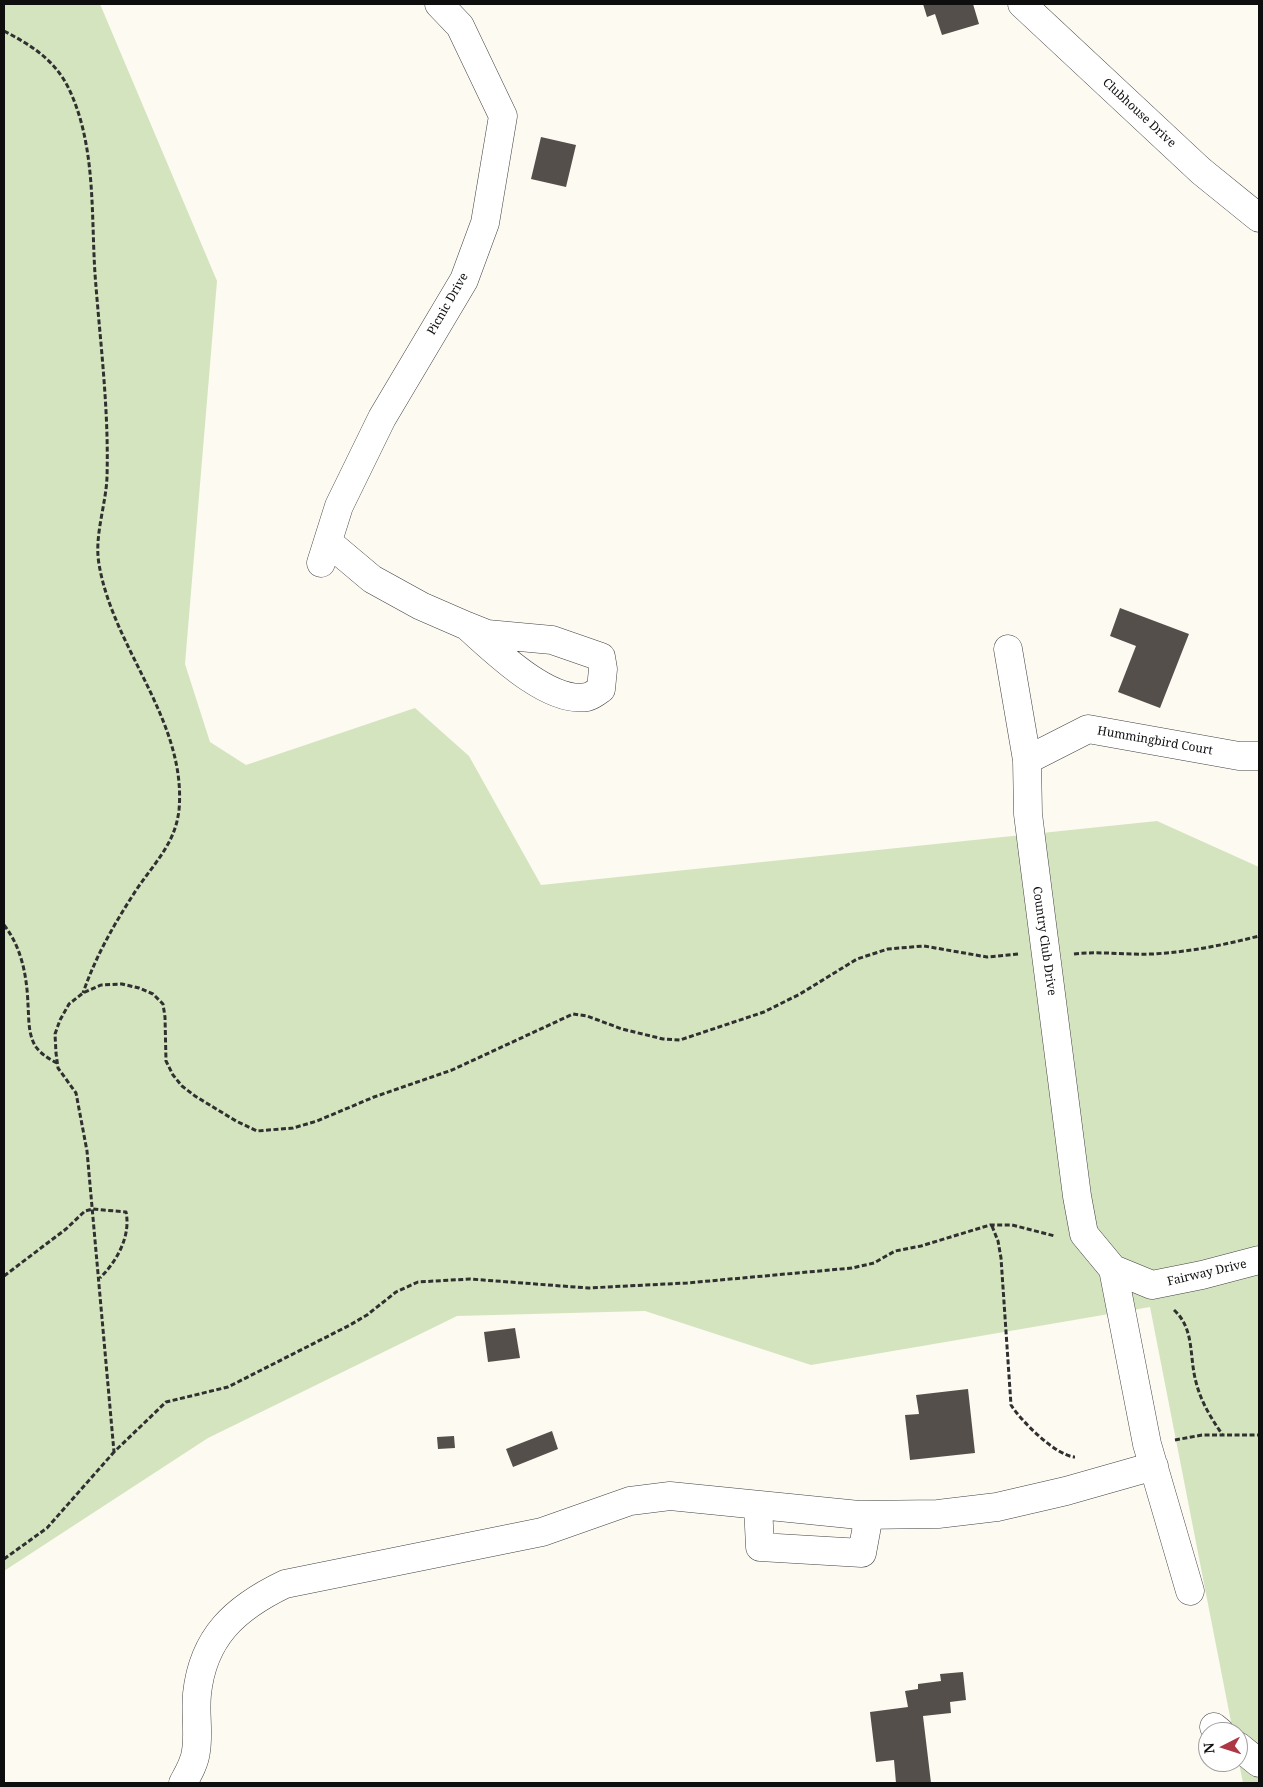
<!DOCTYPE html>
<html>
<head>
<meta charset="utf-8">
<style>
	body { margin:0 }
	#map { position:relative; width:1263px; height:1787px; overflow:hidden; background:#fdfaf1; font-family:"Noto Serif",serif }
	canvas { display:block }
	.frame { position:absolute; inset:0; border:5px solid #0e0e0e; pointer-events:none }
	.north { position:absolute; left:1198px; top:1722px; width:50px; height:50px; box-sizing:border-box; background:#fff; border:1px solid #9f9f9f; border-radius:50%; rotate:265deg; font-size:14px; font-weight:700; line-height:20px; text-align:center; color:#0e0e0e }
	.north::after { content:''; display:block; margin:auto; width:18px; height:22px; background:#ad3844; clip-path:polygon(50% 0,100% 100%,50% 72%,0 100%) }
</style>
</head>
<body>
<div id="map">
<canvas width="1263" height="1787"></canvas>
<div class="frame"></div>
<div class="north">N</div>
</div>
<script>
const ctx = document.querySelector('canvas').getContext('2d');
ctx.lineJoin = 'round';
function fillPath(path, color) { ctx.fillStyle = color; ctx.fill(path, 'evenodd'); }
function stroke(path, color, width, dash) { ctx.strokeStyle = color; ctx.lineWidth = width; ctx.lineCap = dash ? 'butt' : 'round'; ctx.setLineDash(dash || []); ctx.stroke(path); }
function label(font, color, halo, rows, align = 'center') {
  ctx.font = font + ' "Noto Serif",serif'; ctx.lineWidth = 5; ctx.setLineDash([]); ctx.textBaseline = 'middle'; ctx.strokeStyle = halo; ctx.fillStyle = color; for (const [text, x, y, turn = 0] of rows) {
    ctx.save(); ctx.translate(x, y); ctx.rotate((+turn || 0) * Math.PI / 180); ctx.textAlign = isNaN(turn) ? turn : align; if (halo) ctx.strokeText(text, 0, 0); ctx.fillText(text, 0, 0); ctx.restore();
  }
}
fillPath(new Path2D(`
	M4,4h96l117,277 -32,383 25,78 36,23 169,-57 54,48 72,129 616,-64 102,46v916h-16l-5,-25v-26h-5l-83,-425 -339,58 -166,-54 -188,5 -249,122 -204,133z`), '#d4e4bf');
fillPath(new Path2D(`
	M923,4h50l6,20 -37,11 -7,-21 -8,3z
	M541,137l35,8 -10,42 -35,-8z
	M1120,608l69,26 -29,74 -42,-16 18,-46 -26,-10z
	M515,1328l5,30 -32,4 -4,-30z
	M968,1389l7,64 -65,7 -5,-45 14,-1 -3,-19z
	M552,1431l6,18 -45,18 -7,-18z
	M454,1436l1,12 -17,1 -1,-12z
	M963,1672l3,28 -16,2 1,11 -28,3 8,67h-35l-2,-23 -18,2 -6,-50 38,-5 -3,-16 13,-2v-5l23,-3 -1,-7z`), '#554f4c');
const minor = new Path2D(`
	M1022,4l179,167 58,47
	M328,542l44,37 49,27 46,20 20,8 65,6 49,17 2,12 -2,20c-4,3 -9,7 -14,8 -39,7 -93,-47 -120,-71
	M321,563l18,-57 43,-88 82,-138 21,-57 18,-107 -43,-90 -21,-22
	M1008,649l19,111 1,54 5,40 44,342 7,38 29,35 39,16 50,-10 57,-15
	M1027,760l61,-31 151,27h20
	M1113,1269l34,175 43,147
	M758,1505l2,42 102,6 7,-38
	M1214,1727l6,5
	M1238,1746l21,17
	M183,1783c5,-9 12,-21 13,-32 3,-18 -1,-38 1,-57 6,-57 38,-86 88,-110l257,-52 88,-31 40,-5 189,19 79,-1 59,-7 69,-16 88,-25`);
stroke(minor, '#414141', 29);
stroke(new Path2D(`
	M4,31c27,14 51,29 65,58 27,57 22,123 26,185 5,67 14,135 12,203 -1,28 -13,59 -8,87 14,85 88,157 80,246 -4,36 -28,56 -46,85 -20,31 -38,63 -50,98
	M4,925c18,23 23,52 24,80 1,14 0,30 8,42 5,7 13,12 21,16
	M1018,954l-31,3 -63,-11 -36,3 -31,10 -57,35 -36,18 -84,28 -17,-1 -41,-10 -35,-13 -14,-2 -121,56 -78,27 -57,24 -24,7 -36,3 -21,-10 -41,-25 -13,-10 -9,-11 -7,-14 -1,-44 -2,-13 -10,-10 -14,-6 -17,-4 -21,1 -18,8 -14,11 -9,16 -5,14 1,19 2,15 18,25 11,58 27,301 52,-50 62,-15 122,-62 17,-10 29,-23 22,-10 52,-3 118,9 99,-5 165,-15 22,-5 21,-12 26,-5 69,-21h22l43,11
	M1074,954c26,-3 52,1 78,0 37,-2 72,-9 107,-18
	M992,1226l6,15 3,17 10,147c10,16 45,51 64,52
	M4,1276l62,-47 19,-18 8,-2 33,3c5,24 -9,49 -26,66
	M1174,1310c21,19 15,47 22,72 5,20 15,36 26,52
	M1175,1440l27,-5h57
	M4,1559l43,-31 67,-76`), '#303030', 3, [5, 2.5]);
stroke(minor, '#fff', 28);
label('12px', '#0e0e0e', '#fff', [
	["Clubhouse Drive",1139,113,43],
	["Picnic Drive",448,304,-60],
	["Hummingbird Court",1155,741,10],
	["Country Club Drive",1044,941,82],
	["Fairway Drive",1207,1273,-13]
]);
</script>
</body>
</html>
